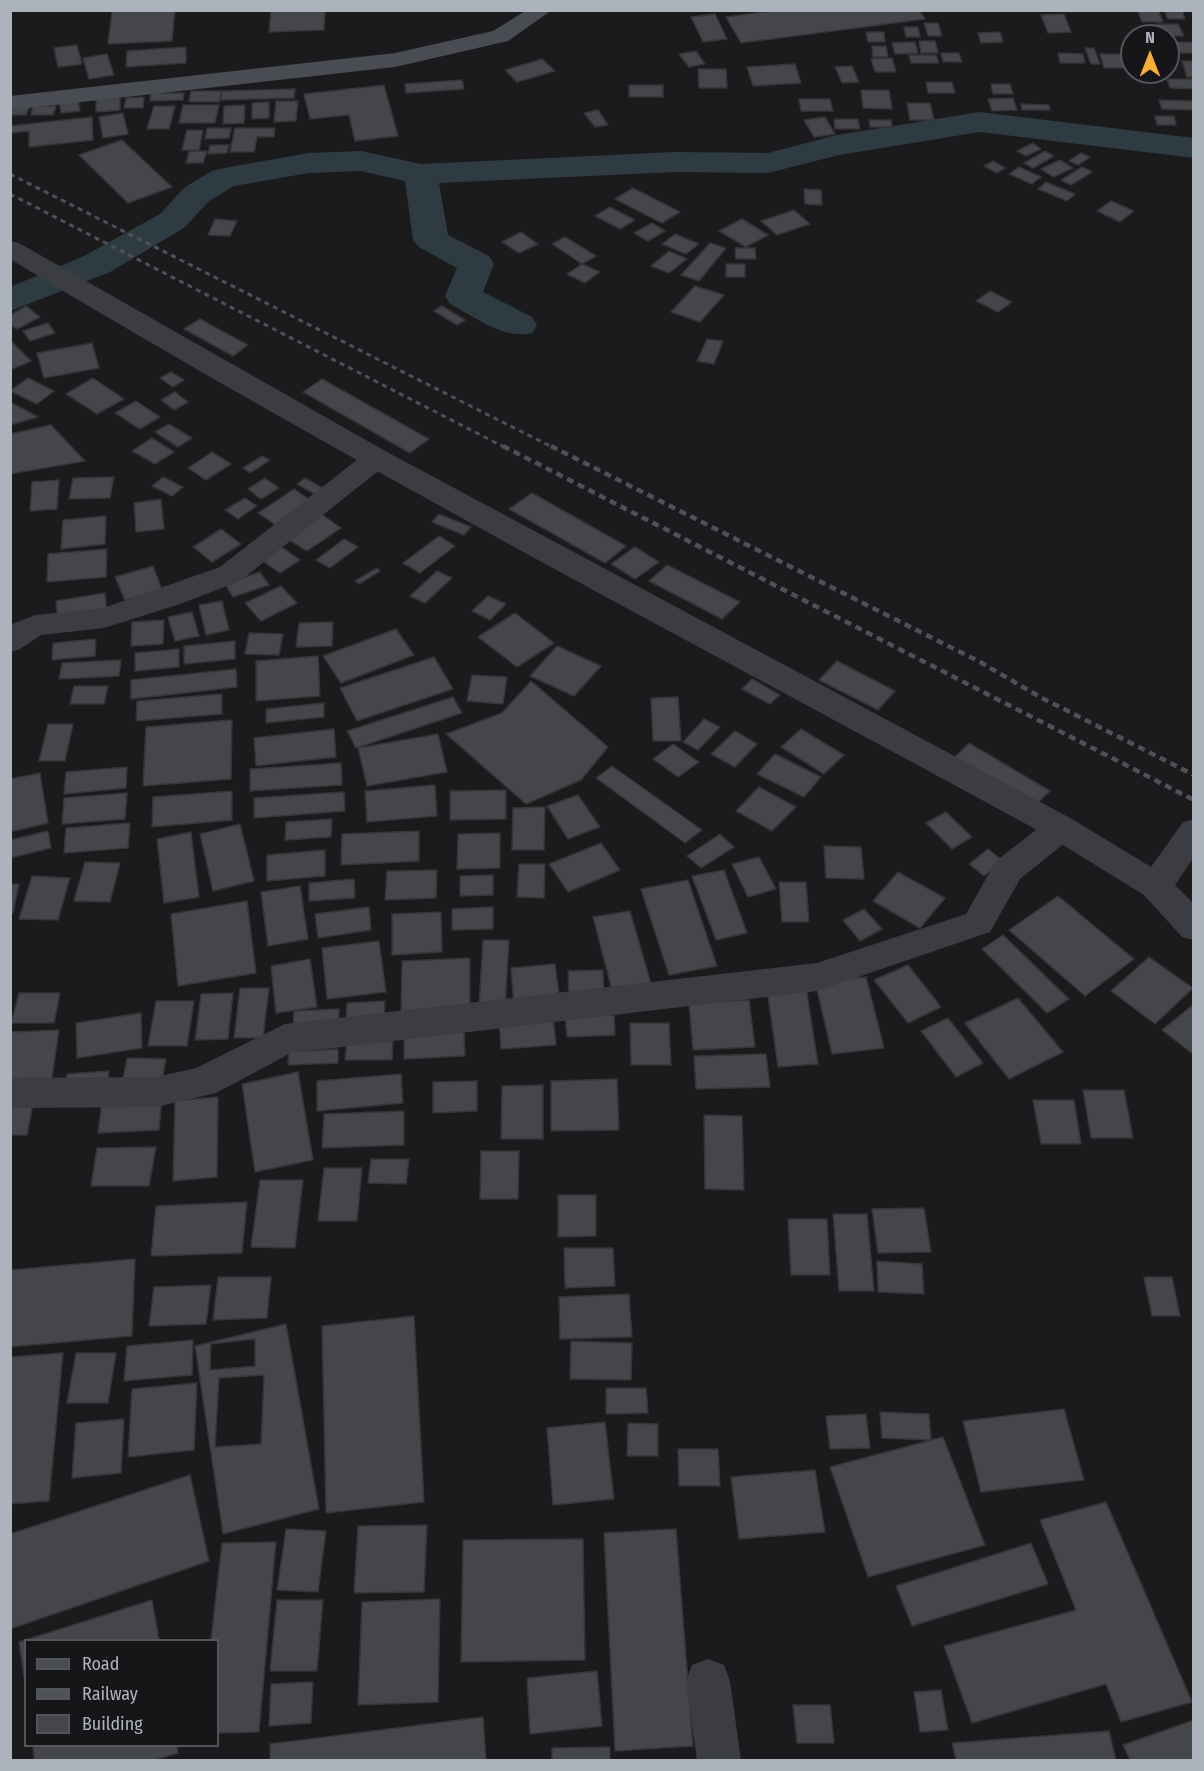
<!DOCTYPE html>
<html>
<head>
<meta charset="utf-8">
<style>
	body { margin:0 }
	#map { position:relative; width:1204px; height:1771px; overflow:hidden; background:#1b1b1d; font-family:"Fira Sans Condensed",sans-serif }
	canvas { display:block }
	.frame { position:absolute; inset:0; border:12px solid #adb3bd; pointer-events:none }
	.legend { position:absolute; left:24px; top:1639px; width:195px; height:108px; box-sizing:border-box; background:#161618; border:2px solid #52555a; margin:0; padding:8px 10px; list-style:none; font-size:18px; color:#adb3bd }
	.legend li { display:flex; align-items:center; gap:12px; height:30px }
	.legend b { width:30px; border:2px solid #52555a }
	.north { position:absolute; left:1120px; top:24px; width:60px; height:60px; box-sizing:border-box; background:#161618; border:2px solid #52555a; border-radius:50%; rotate:0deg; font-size:16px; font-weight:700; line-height:24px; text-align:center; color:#adb3bd }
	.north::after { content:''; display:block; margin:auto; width:21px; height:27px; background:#faac36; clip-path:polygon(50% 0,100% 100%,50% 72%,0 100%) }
</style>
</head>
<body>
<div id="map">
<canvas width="1204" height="1771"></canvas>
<div class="frame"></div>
<ul class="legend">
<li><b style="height:8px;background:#494c53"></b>Road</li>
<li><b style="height:8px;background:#4e5157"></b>Railway</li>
<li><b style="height:16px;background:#45464a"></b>Building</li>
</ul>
<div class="north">N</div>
</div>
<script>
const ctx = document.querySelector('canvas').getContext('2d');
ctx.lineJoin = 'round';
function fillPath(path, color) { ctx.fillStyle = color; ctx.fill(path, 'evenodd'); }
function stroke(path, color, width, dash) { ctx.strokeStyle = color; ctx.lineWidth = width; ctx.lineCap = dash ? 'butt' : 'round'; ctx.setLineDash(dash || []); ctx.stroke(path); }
fillPath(new Path2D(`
	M980,112l214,26v20l-214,-26 -141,23 -71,18 -93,-1 -236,11 9,52 41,21 5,8 -11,28 49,25 5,8 -5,8c-28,7 -57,-16 -82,-29l-5,-8 12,-28 -38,-21 -6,-7 -8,-59 -44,-10 -52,2 -75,13 -25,15 -25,27 -74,44 -100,39v-24l74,-31 76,-42 25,-27 27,-16 12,-3 85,-15 52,-2 60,13 254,-12 93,1 69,-18z`), '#2f3b42');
const building = new Path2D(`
	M175,10l-3,31 -64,3 4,-33z
	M271,10h54l-1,20 -55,2z
	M778,10h141l6,9 -184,24 -15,-26z
	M1137,10h21l5,12h-21z
	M1164,10h18l3,9h-17z
	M715,14l12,25 -24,3 -12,-25z
	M1064,14l7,18 -23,1 -7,-18z
	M924,23h14l4,13h-14z
	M1157,24h21l6,12h-22z
	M904,27h14l2,10h-14z
	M866,32h18l1,10h-17z
	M1000,32l3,10 -22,1 -3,-10z
	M919,41h16l3,12h-17z
	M915,42l3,11 -23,1 -3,-11z
	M1170,42h24v11h-19z
	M77,45l5,19 -24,3 -4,-19z
	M872,46h14l2,11h-15z
	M186,47v16l-60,4 1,-16z
	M1085,48h9l6,16h-9z
	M696,51l9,13 -16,3 -10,-13z
	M941,53h18l3,9h-19z
	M1058,53l25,1 2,9h-25z
	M107,54l7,21 -25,4 -6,-21z
	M1100,54h21l4,14h-21z
	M909,55h27l3,8h-28z
	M892,58l4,14h-21l-4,-13z
	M542,59l13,12 -38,11 -12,-12z
	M1182,61h12v16h-7z
	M795,64l6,19 -48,3 -6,-19z
	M852,66l7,16 -17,1 -7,-16z
	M698,69h28l1,19h-28z
	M1167,79h27v10l-24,-1z
	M462,80l2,9 -58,4 -1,-9z
	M926,82h26l3,11h-27z
	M991,84h19l3,10h-20z
	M384,85l14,51 -43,5 -6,-26 -39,4 -6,-25z
	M629,85h34v12h-34z
	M295,89l-1,9 -73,2 1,-9z
	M861,90h28l3,19 -29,-1z
	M191,91h31l-3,11h-30z
	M151,93h33l-1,7 -33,1z
	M120,97v13l-24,2v-13z
	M144,97l-1,11h-19l2,-10z
	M1013,98l4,12 -25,1 -4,-12z
	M799,99h31l3,12h-32z
	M78,100l2,11 -19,2 -2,-11z
	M1159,100l35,1v9l-32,-1z
	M276,101h22l-2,20 -22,1z
	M269,102v16l-17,1v-16z
	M907,103h23l4,17h-24z
	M1021,104l28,1 1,5h-28z
	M10,105h20l-4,10h-16z
	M183,105h36l-4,18h-36z
	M245,105l-1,18 -21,1 1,-18z
	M33,106h23l-3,9h-22z
	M154,106h21l-6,23h-22z
	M598,110l10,15 -13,2 -11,-14z
	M123,113l5,21 -25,4 -4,-21z
	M1155,116h19l2,9h-19z
	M92,117l1,23 -64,7v-16l-19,2v-7z
	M825,117l10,17 -21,3 -10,-17z
	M834,119h24l2,10h-25z
	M869,120h22l1,7h-22z
	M207,128h24l-2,10 -24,1z
	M235,128h40l-1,9h-17l-3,15h-24z
	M187,130h16l-4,20h-17z
	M122,140l50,47 -44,16 -49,-48z
	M1033,143l8,6 -15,7 -9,-5z
	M210,145h19l-2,8 -19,1z
	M189,151h18l-4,12h-17z
	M1045,151l9,5 -21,12 -9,-5z
	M1081,153l9,4 -12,8 -9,-4z
	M1060,160l13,8 -20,9 -12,-8z
	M993,161l12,7 -8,5 -13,-7z
	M1019,167l22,10 -9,7 -23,-10z
	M1082,167l10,5 -21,13 -10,-5z
	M1046,182l29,12 -8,7 -29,-12z
	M633,188l47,24 -18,11 -47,-24z
	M804,189l17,1 1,15 -17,-1z
	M1111,201l23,10 -14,11 -23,-11z
	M610,207l25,13 -15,9 -25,-13z
	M794,210l16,14 -33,11 -16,-14z
	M215,219l22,2 -7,15 -22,-1z
	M742,219l26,16 -22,12 -27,-16z
	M652,223l13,8 -17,10 -14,-8z
	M521,232l17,12 -19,9 -17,-11z
	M675,234l24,10 -13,10 -24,-10z
	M565,237l31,19 -14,8 -30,-20z
	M710,243l16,5 -27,33 -18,-6z
	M735,248h20l1,11h-20z
	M669,251l18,8 -18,14 -18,-7z
	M582,264l18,8 -15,11 -18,-9z
	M726,264h19v13h-19z
	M695,286l29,9 -24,27 -29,-10z
	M990,291l22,11 -14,10 -22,-11z
	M26,306l14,11 -23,12 -7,-4v-10z
	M442,306l23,14 -8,5 -23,-14z
	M200,319l48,26 -15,11 -49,-27z
	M48,323l7,10 -25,8 -7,-10z
	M707,339l16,2 -9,23 -17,-3z
	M11,341l20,20 -21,9v-28z
	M92,343l7,25 -55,10 -7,-25z
	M171,372l13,8 -11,7 -13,-9z
	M28,378l26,13 -17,13 -27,-13z
	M93,378l31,21 -27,15 -31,-20z
	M322,379l107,60 -19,14 -107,-61z
	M175,392l13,10 -14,8 -13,-10z
	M136,401l24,16 -20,12 -25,-16z
	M10,402l28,15 -28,8z
	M169,424l23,14 -14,9 -23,-15z
	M51,425l34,36 -75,13v-40z
	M152,438l22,14 -19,12 -23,-13z
	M212,452l19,12 -25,16 -18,-12z
	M262,456l8,4 -20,13 -7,-5z
	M114,477l-4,21 -41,1 4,-21z
	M163,477l20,10 -11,9 -20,-10z
	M265,478l14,10 -18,11 -13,-10z
	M305,478l21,12 -8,6 -21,-12z
	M59,480l-2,29 -27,2 2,-29z
	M294,489l19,13 -36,24 -19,-13z
	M532,493l94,53 -21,17 -96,-54z
	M245,498l12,8 -19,13 -13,-9z
	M161,499l3,30 -28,3 -2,-29z
	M321,514l20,14 -34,23 -21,-13z
	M439,514l32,13 -7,8 -32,-13z
	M106,516l-1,28 -44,5 2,-29z
	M221,529l20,15 -29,18 -19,-15z
	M439,536l16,10 -35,27 -17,-10z
	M344,539l14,8 -28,21 -14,-8z
	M279,545l21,15 -20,13 -21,-15z
	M635,547l24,15 -24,17 -24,-15z
	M107,549l-1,28 -59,5 1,-28z
	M667,565l73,37 -18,17 -73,-38z
	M153,566l9,24 -37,10 -10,-23z
	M377,568l3,3 -21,13 -4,-3z
	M437,571l15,7 -27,25 -15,-7z
	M260,572l9,13 -36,12 -8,-13z
	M281,586l16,17 -36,18 -16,-18z
	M105,593l2,19 -49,8 -2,-19z
	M488,596l18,8 -16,16 -18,-9z
	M222,601l7,29 -23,5 -7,-30z
	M192,612l7,24 -24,5 -7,-24z
	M515,613l39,30 -37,24 -39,-30z
	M164,620l-1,24 -32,2 1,-24z
	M333,622l-1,24 -36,1 3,-24z
	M396,629l18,26 -73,28 -18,-27z
	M249,633l34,1 -4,21 -34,-1z
	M96,639l-1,17 -43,4 1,-17z
	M235,641v18l-51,5v-18z
	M557,646l44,20 -27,30 -44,-20z
	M179,649v18l-44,4v-18z
	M318,656l2,40 -64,5v-40z
	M434,657l19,32 -96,32 -17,-33z
	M121,660l-2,16 -60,3 3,-16z
	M837,661l58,30 -17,19 -59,-30z
	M236,669l1,18 -106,12v-19z
	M472,675l35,2 -4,27 -36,-3z
	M752,679l28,16 -10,9 -28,-15z
	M531,681l77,66 -27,33 -55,24 -80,-70 56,-21z
	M74,686h34l-4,18h-34z
	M222,694v20l-86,7 1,-20z
	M453,697l9,16 -106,35 -9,-17z
	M678,697l3,44h-28l-2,-43z
	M324,703v14l-58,6v-14z
	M704,719l16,8 -22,23 -15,-8z
	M232,720l-1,59 -88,7 3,-59z
	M48,724h25l-8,37h-26z
	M334,729l2,28 -80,9 -2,-28z
	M801,729l43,26 -20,19 -43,-27z
	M735,731l22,13 -22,23 -24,-13z
	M438,734l9,38 -80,14 -9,-38z
	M969,743l81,48 -17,16 -80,-48z
	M673,744l26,18 -21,15 -25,-18z
	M775,754l46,23 -17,20 -47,-23z
	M341,763l1,22 -92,6v-22z
	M612,766l90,64 -17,13 -89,-65z
	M127,767l-1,21 -62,6 2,-22z
	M40,773l8,50 -38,9v-53z
	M435,785l2,31 -70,6 -2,-31z
	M759,787l37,20 -24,24 -36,-20z
	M506,790v29l-56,1v-29z
	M232,791v29l-80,7 1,-30z
	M344,792l1,19 -91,7v-20z
	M127,793l-2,26 -63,5 2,-26z
	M578,795l22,32 -32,12 -21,-33z
	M545,807l-1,43h-32l1,-42z
	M946,812l26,25 -20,12 -26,-26z
	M332,819l-1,18 -46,3 1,-18z
	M130,823l-2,25 -64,5 2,-25z
	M240,824l14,57 -41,10 -13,-57z
	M48,831l3,17 -41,10v-18z
	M419,831v30l-78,4 1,-31z
	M191,832l8,65 -35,6 -7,-64z
	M500,833v35l-43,1 1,-35z
	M720,834l14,13 -33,21 -14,-12z
	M601,843l19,27 -52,22 -19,-28z
	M824,846l37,1 3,32 -38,-1z
	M988,849l15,12 -19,15 -15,-12z
	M325,850v26l-58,5v-26z
	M759,857l17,32 -28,8 -16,-33z
	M85,862l35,1 -10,39 -36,-1z
	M519,864h26l-1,34 -27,-1z
	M437,870l-1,28 -51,2 2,-29z
	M724,870l23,63 -31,7 -24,-64z
	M898,872l47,26 -25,30 -47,-27z
	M493,875v20l-33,1v-20z
	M32,876l38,2 -12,42 -39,-1z
	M354,879l1,19 -46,3v-18z
	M688,880l29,86 -48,9 -28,-86z
	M779,882h27l3,40h-27z
	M10,884h9l-6,29h-3z
	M300,886l8,53 -40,7 -7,-54z
	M1058,896l76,63 -49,37 -76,-66z
	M247,901l9,72 -78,13 -7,-72z
	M369,907l2,23 -53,8 -3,-24z
	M493,907v22l-41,1v-21z
	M864,909l18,20 -22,12 -17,-21z
	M630,911l22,76 -39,7 -20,-77z
	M441,912l1,40 -50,3v-41z
	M1003,935l66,64 -22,14 -65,-64z
	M483,940h26l-4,67 -26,-1z
	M379,941l7,51 -59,7 -5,-51z
	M1149,957l44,31 -38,36 -44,-33z
	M470,958v59l-69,2 1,-58z
	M310,959l7,48 -41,6 -5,-47z
	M555,964l5,37 -46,4 -3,-37z
	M908,965l33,42 -33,16 -34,-43z
	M603,970l1,27 -35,1 -1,-27z
	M866,977l18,71 -52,6 -17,-73z
	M806,987l12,77 -40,3 -11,-78z
	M240,988h29l-6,50h-29z
	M19,993h41l-6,30h-43z
	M233,993l-5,46 -33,1 6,-46z
	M1018,998l45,54 -54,27 -44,-56z
	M749,1000l6,47 -62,3 -4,-47z
	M156,1001h38l-7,45h-39z
	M385,1001l-1,22 -38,2 1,-22z
	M1194,1004v51l-32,-25z
	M339,1009v20l-46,2 1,-20z
	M141,1013l1,35 -65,10 -1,-35z
	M614,1015l1,20 -48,2 -2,-21z
	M553,1016l3,29 -55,4 -2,-29z
	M948,1018l35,45 -27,14 -35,-46z
	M630,1023h39l2,42h-40z
	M59,1030l-8,54 -41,2v-54z
	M464,1031l1,25 -61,3v-25z
	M347,1041h46l-1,19h-47z
	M338,1049v14l-50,2 1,-13z
	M766,1054l4,33 -74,2 -2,-33z
	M127,1058l39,1 -5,27 -39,-1z
	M109,1071l-1,15 -44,2 3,-14z
	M298,1072l15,88 -58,12 -13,-88z
	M401,1074l2,29 -86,8v-30z
	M617,1079l2,51 -68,1v-50z
	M477,1081v30l-44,2v-31z
	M543,1085v54h-42l1,-53z
	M1083,1090h41l9,48h-42z
	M218,1097l-1,80 -44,4 2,-80z
	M162,1098l-3,32 -61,3 4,-32z
	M1033,1100h41l7,44h-40z
	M33,1103l-6,32h-17v-31z
	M404,1111v34l-82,3 2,-34z
	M704,1115l38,1 2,74 -39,-1z
	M156,1147l-7,39h-58l6,-38z
	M481,1151h38l-1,48h-38z
	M371,1159h38l-3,25 -38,-1z
	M324,1168h38l-5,53h-39z
	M260,1180h43l-8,68 -44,-1z
	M558,1195h38v41l-38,1z
	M247,1202l-5,51 -91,3 5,-50z
	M924,1208l7,44 -53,1 -6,-44z
	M833,1214h34l7,77h-35z
	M788,1219h39l3,56h-39z
	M564,1248h49l2,38 -50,2z
	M135,1259l-3,77 -122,11v-77z
	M877,1261l45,3 2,30 -46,-2z
	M218,1277h53l-4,41 -54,2z
	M1144,1277h28l8,39h-28z
	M211,1285l-5,39 -57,2 5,-39z
	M629,1294l3,43 -72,2 -1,-42z
	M414,1316l10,186 -98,11 -4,-187z
	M286,1324l33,185 -96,25 -28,-188z
	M255,1339v27l-45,4 1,-26z
	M193,1340l-1,35 -68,6 3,-35z
	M571,1341l61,2 -1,37 -61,-1z
	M63,1353l-14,148 -39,3v-147z
	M76,1353h40l-8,50h-41z
	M264,1375l-3,69 -46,3 4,-69z
	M197,1383l-3,67 -66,7 4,-68z
	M606,1388h40l2,25 -42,1z
	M1064,1409l20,71 -103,12 -18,-71z
	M880,1412l49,2 2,26 -49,-2z
	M866,1414l4,34 -40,1 -4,-33z
	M124,1419l-3,54 -49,5 4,-55z
	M605,1422l9,77 -61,6 -6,-77z
	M628,1423l30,1v32h-31z
	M943,1437l42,108 -117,32 -38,-110z
	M678,1449h40l2,37h-41z
	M815,1470l10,62 -86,7 -8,-62z
	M190,1475l19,86 -199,68v-95z
	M1106,1502l86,200 -71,20 -15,-38 -134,39 -28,-77 132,-36 -36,-90z
	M427,1525l-3,67 -70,1 4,-67z
	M286,1529l40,2 -8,61 -41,-2z
	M676,1529l17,217 -78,5 -11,-218z
	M583,1539l2,121 -124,2 2,-122z
	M276,1542l-17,190 -41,1v-93h-7l11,-97z
	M1031,1543l17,41 -136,42 -16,-40z
	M440,1599l-2,103 -80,3 4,-103z
	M152,1600l7,40h-133v50l-7,-48z
	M277,1600h46l-6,71h-47z
	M597,1671l5,55 -72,8 -3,-56z
	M313,1682l-2,41 -42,3 2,-42z
	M941,1690l7,40 -28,2 -6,-40z
	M793,1705h37l4,38h-37z
	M483,1717l3,43h-216v-16z
	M1194,1720v40h-64l-7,-15z
	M1109,1731l7,29h-160l-4,-17z
	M33,1746h144l1,7 -23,7h-121z
	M610,1747v13h-58v-12z`);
fillPath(building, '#45464a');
stroke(building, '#353539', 1.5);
fillPath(new Path2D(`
	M377,449l10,3 4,6 -4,6 -147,117 -63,24 -73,23 -63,7 -21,14 -10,3v-27l25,-10 68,-7 117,-41 147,-115z
	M1061,816l11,3 5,9 -5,9 -52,42 -30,53 -173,59 -526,62 -75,40 -60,14 -146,1v-30l146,-1 40,-9 89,-44 532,-61 149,-49 30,-53 54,-42z
	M708,1659l16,6 6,16 11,79h-44l-11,-79 6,-16z`), '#3b3d42');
fillPath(new Path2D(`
	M10,241l9,2 368,209 685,367 79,48 32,-45 11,-3v38l-19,28 19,19v36l-12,-3 -38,-42 -94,-58c-348,-190 -701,-373 -1040,-578z`), '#3b3d42');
fillPath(new Path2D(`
	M527,10h25l-44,31 -113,26 -385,43v-14l385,-43 98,-22z`), '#494c53');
stroke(new Path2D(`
	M10,174l544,274
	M10,194l496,254`), '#4e5157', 3, [5, 4.5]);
stroke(new Path2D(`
	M503,446l691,354
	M551,446l429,216 62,36 152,77`), '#4e5157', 4.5, [7, 5]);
</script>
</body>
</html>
